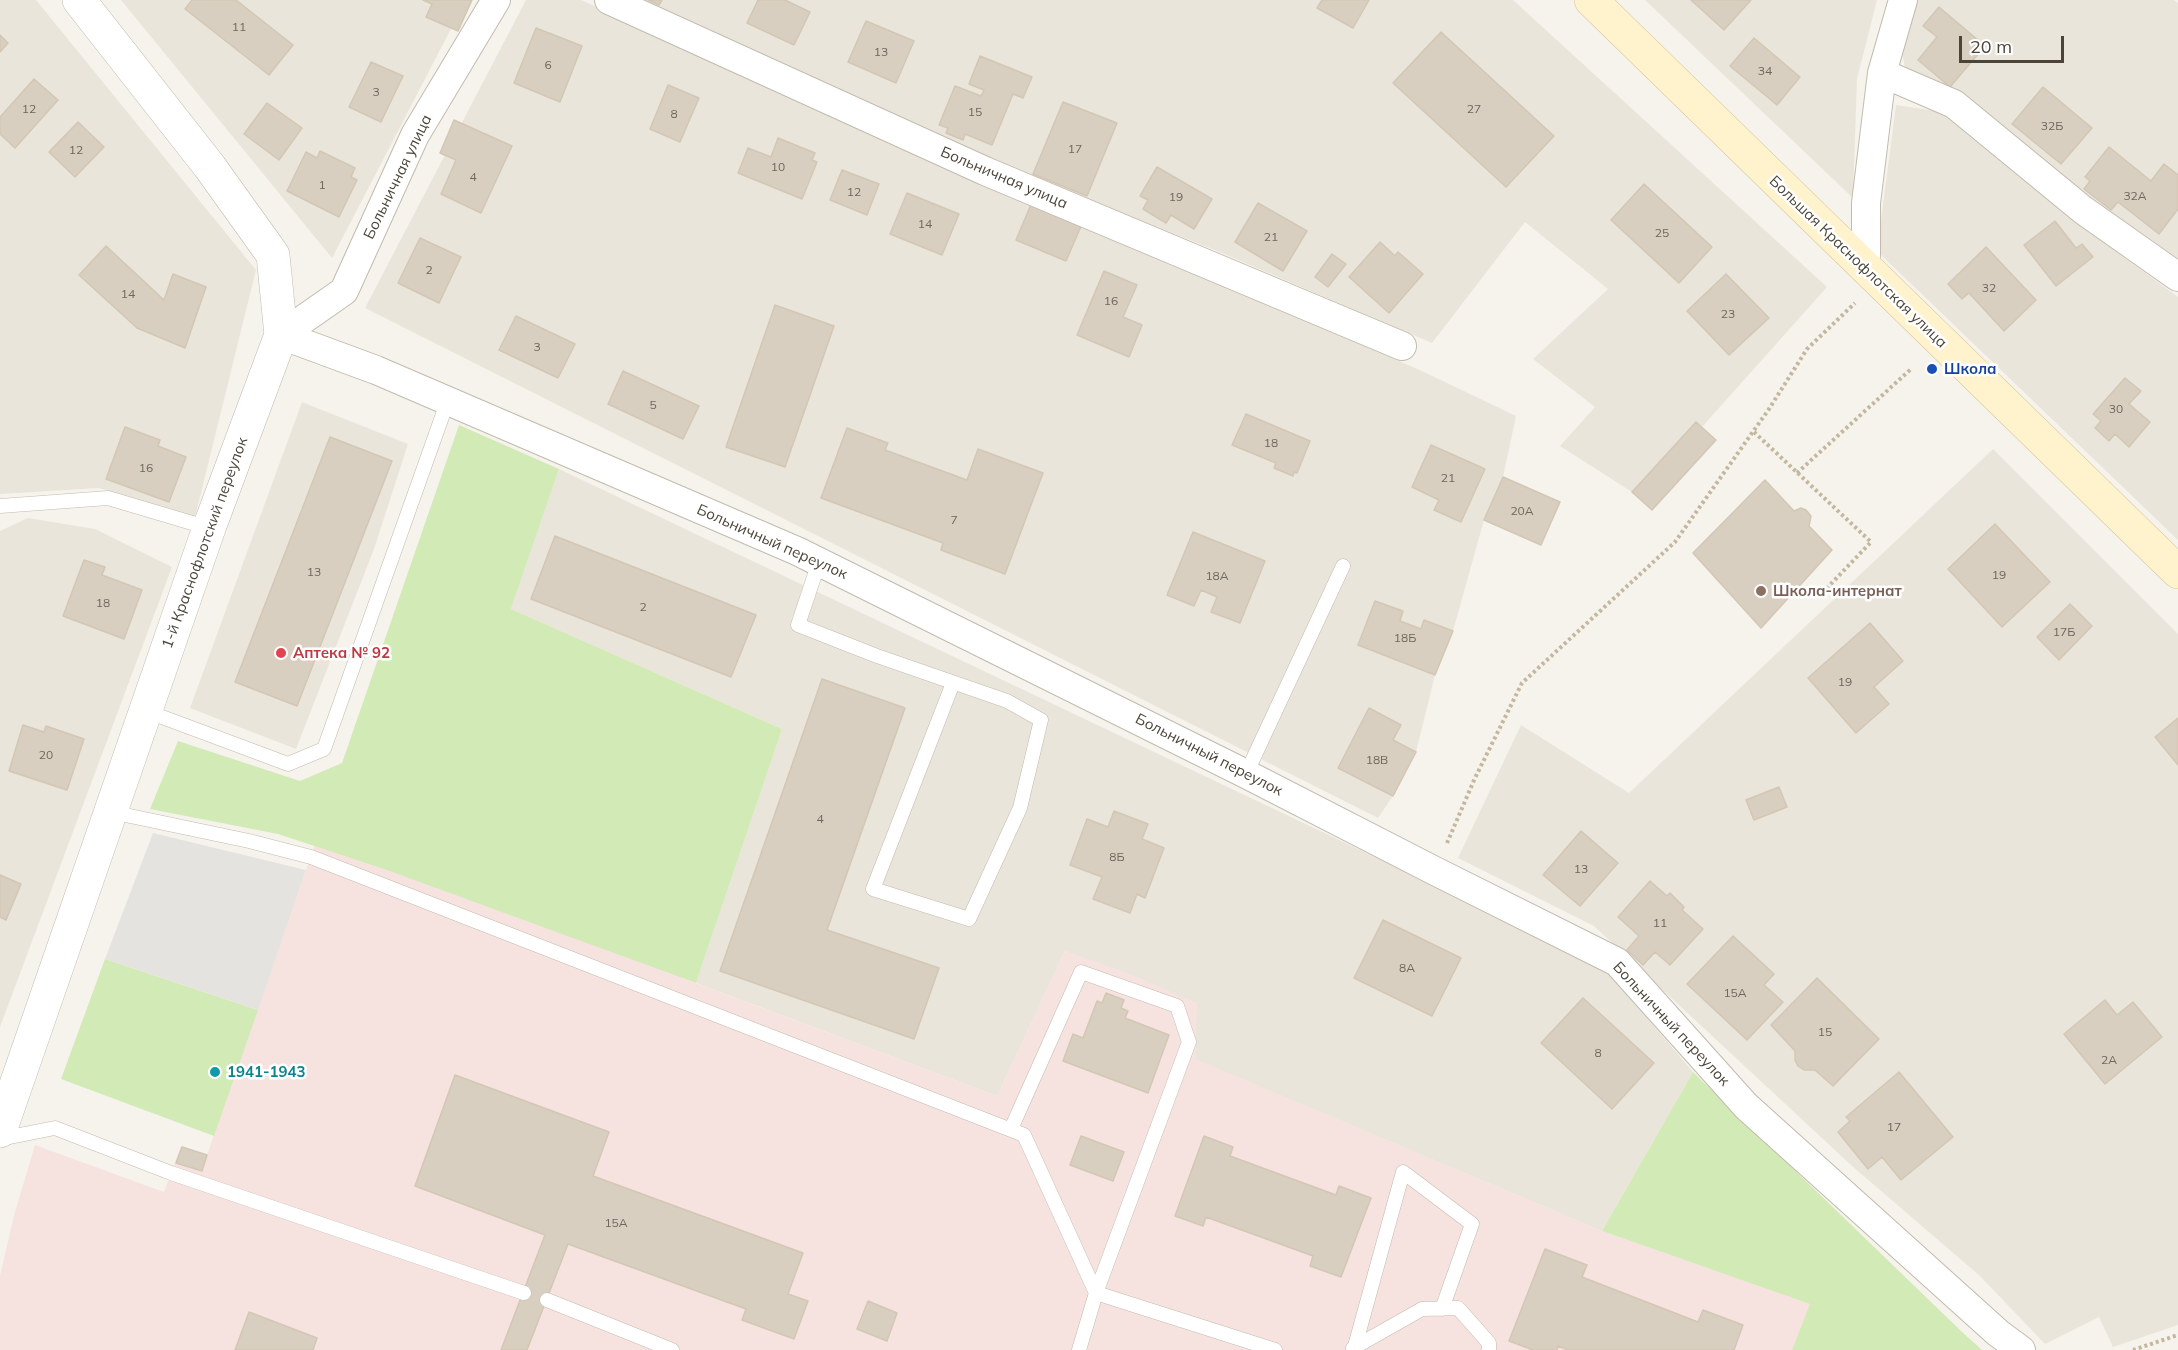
<!DOCTYPE html>
<html>
<head>
<meta charset="utf-8">
<style>
	body { margin:0 }
	#map { position:relative; width:2178px; height:1350px; overflow:hidden; background:#f6f3ec; font-family:Mulish,sans-serif }
	canvas { display:block }
	.scale { position:absolute; left:1959px; top:36px; width:105px; height:27px; box-sizing:border-box; border:3px solid #4b4439; border-top:0; padding-left:8px; font-size:18px; line-height:21px; white-space:nowrap; color:#4b4439; -webkit-text-stroke:4px #fff; paint-order:stroke }
</style>
</head>
<body>
<div id="map">
<canvas width="2178" height="1350"></canvas>
<div class="scale">20 m</div>
</div>
<script>
const ctx = document.querySelector('canvas').getContext('2d');
ctx.lineJoin = 'round';
function fillPath(path, color) { ctx.fillStyle = color; ctx.fill(path, 'evenodd'); }
function stroke(path, color, width, dash) { ctx.strokeStyle = color; ctx.lineWidth = width; ctx.lineCap = dash ? 'butt' : 'round'; ctx.setLineDash(dash || []); ctx.stroke(path); }
function label(font, color, halo, rows, align = 'center') {
  ctx.font = font + ' Mulish,sans-serif'; ctx.lineWidth = 5; ctx.setLineDash([]); ctx.textBaseline = 'middle'; ctx.strokeStyle = halo; ctx.fillStyle = color; for (const [text, x, y, turn = 0] of rows) {
    ctx.save(); ctx.translate(x, y); ctx.rotate((+turn || 0) * Math.PI / 180); ctx.textAlign = isNaN(turn) ? turn : align; if (halo) ctx.strokeText(text, 0, 0); ctx.fillText(text, 0, 0); ctx.restore();
  }
}
fillPath(new Path2D(`
	M0,0h36l220,270 -61,247 -96,-29 -99,6z
	M121,0h345l-134,258z
	M526,0h55l843,372 92,44 -13,61 57,25 -19,43 -57,-25 -31,111 -18,44 -19,77 -23,44 -15,22 -1013,-510z
	M639,0h874l314,287 -125,140 14,13 -64,70 -20,-18 -72,-46 35,-39 -62,-48 75,-70 -83,-67 -93,121 -217,-93 -168,-66z
	M1645,0h232l-20,79 -4,119z
	M1917,0h257l4,3v260l-272,-191 -5,-24z
	M1896,105l47,7 159,129 76,56v243l-301,-289z
	M302,402l106,42 -34,105 -78,200 -106,-41z
	M1993,449l185,185v691l-65,22 -14,-30 -54,27 -65,-68 -128,-110 -258,-240 -136,-68 63,-133 108,68z
	M559,469l1043,496 91,107 -91,159 -408,-172 -129,-108 -68,145 -301,-113 86,-254 -271,-120z
	M28,518l67,11 77,38 -172,460v-496z`), '#eae5da');
fillPath(new Path2D(`
	M316,841l681,255 68,-145 62,22 70,30 -2,56 407,172 209,73 -19,46h-1792v-74l14,-61 21,-70 129,47 17,-46 26,9z`), '#f6e3e0');
fillPath(new Path2D(`
	M459,425l100,44 -48,140 271,120 -86,254 -309,-113 -109,-36 -128,-25 28,-68 122,40 42,-18z
	M105,959l153,51 -44,126 -153,-57z
	M1693,1072l268,259 21,19h-190l18,-46 -208,-73z`), '#d2eab5');
fillPath(new Path2D(`
	M153,833l153,37 -48,140 -153,-51z`), '#e5e3e0');
const building = new Path2D(`
	M192,0h44l57,45 -24,30 -84,-66z
	M423,0h49l-14,31 -32,-14 6,-13z
	M648,0h14l-3,5z
	M758,0h27l25,12 -16,33 -47,-22z
	M1322,0h47l-16,28 -36,-20z
	M1691,0h60l-27,30z
	M1939,7l46,39 -35,41 -32,-27 19,-23 -14,-11z
	M866,21l48,20 -18,42 -48,-21z
	M536,28l46,18 -22,56 -46,-19z
	M1441,32l113,104 -48,51 -113,-104z
	M0,35l8,8 -8,9z
	M1754,38l46,39 -23,28 -47,-39z
	M980,56l52,21 -9,21 -10,-4 -21,51 -27,-11 -2,6 -17,-7 2,-5 -9,-3 16,-39 26,10 3,-6 -15,-6z
	M371,62l32,14 -22,46 -32,-15z
	M34,79l24,21 -43,48 -15,-14v-17z
	M668,85l31,13 -19,44 -30,-13z
	M2043,87l49,41 -31,36 -49,-40z
	M1063,102l54,21 -30,73 -54,-22z
	M267,103l35,25 -23,32 -35,-26z
	M454,120l58,26 -31,67 -40,-19 15,-34 -16,-7z
	M78,122l26,25 -29,30 -26,-25z
	M778,138l37,15 -3,7 5,2 -15,37 -64,-26 10,-25 23,9z
	M2109,147l42,34 13,-17 14,11v34l-19,25 -41,-32 -7,8 -27,-21 6,-8 -5,-4z
	M320,151l35,17 -4,9 6,3 -18,37 -52,-26 19,-39 11,6z
	M1157,167l55,32 -18,30 -23,-14 -5,8 -23,-14 5,-9 -8,-4z
	M842,170l37,14 -12,31 -37,-15z
	M1644,184l68,63 -33,36 -68,-63z
	M907,193l52,21 -17,41 -52,-21z
	M1032,202l50,22 -16,37 -50,-21z
	M1258,203l49,28 -24,40 -48,-29z
	M2055,221l21,27 6,-4 11,13 -37,29 -32,-41z
	M420,238l41,19 -22,46 -41,-20z
	M1380,242l15,14 3,-4 25,22 -34,39 -40,-36z
	M106,246l58,54 9,-26 33,13 -21,61 -48,-20 -58,-53z
	M1986,247l50,53 -32,31 -35,-38 -7,6 -14,-15z
	M1332,254l14,10 -18,23 -13,-10z
	M1104,271l33,14 -14,32 19,8 -13,32 -52,-22z
	M1726,274l43,44 -40,37 -42,-44z
	M775,305l59,21 -49,141 -59,-20z
	M516,316l59,28 -17,34 -59,-28z
	M623,371l76,35 -16,33 -75,-35z
	M2125,378l16,13 -12,13 21,18 -21,25 -14,-13 -6,7 -14,-13 6,-7 -8,-7z
	M1246,414l64,27 -13,32 -3,-1 -1,4 -19,-8 2,-5 -44,-18z
	M1696,422l20,18 -64,70 -20,-18z
	M125,427l35,13 -2,6 28,11 -17,45 -63,-23z
	M847,428l41,15 -3,7 82,30 11,-31 65,24 -38,101 -64,-24 2,-7 -122,-45z
	M330,437l62,24 -95,245 -62,-24z
	M1431,445l54,24 -24,53 -27,-12 5,-10 -27,-13z
	M1503,477l57,25 -19,43 -57,-25z
	M1765,480l29,31 7,-3 5,2 5,6 -2,10 23,24 -71,78 -68,-75z
	M1995,524l55,58 -48,45 -54,-58z
	M1193,532l72,29 -25,62 -29,-11 6,-15 -16,-7 -7,16 -27,-11z
	M555,536l201,79 -25,62 -200,-78z
	M84,560l21,7 -3,8 40,15 -18,49 -61,-23z
	M1375,601l28,10 -3,10 21,8 3,-9 29,11 -18,44 -77,-30z
	M2070,604l22,22 -33,34 -22,-23z
	M1870,623l33,38 -29,26 15,17 -33,29 -48,-55z
	M822,679l83,29 -78,222 112,38 -25,71 -194,-68z
	M1369,708l32,17 -8,15 23,12 -23,44 -55,-28z
	M2178,718v47l-23,-28z
	M23,725l21,7 2,-6 38,13 -17,51 -58,-19z
	M1779,787l8,20 -33,13 -8,-20z
	M1114,811l34,13 -6,15 22,9 -19,50 -8,-4 -7,19 -37,-14 9,-22 -32,-12 17,-46 21,8z
	M1581,831l37,32 -38,43 -37,-31z
	M0,875l21,9 -15,36 -6,-3z
	M1650,881l17,15 3,-3 14,14 -2,3 21,19 -33,36 -15,-13 -12,13 -16,-15 12,-14 -21,-19z
	M1383,920l78,38 -29,58 -78,-38z
	M1733,936l41,38 -10,11 19,17 -36,38 -60,-56z
	M1817,978l62,61 -46,47 -18,-16h-11l-6,-4 -3,-6v-9l-24,-26z
	M1106,993l18,7 -3,8 7,3 -3,7 44,17 -21,58 -85,-32 10,-27 10,4 14,-37 5,2z
	M1583,998l71,65 -42,46 -71,-66z
	M2105,1000l12,15 16,-13 29,35 -57,47 -41,-50z
	M1899,1072l54,65 -52,43 -19,-23 -14,12 -30,-37 12,-11 -4,-4z
	M455,1075l154,57 -16,44 210,77 -15,41 20,7 -14,38 -52,-19 4,-11 -178,-65 -41,106h-26l44,-115 -130,-49z
	M1081,1136l43,16 -11,29 -43,-16z
	M1204,1136l29,11 -3,9 106,39 3,-9 32,12 -30,79 -31,-11 3,-10 -107,-39 -3,9 -28,-10z
	M182,1147l25,8 -5,16 -26,-8z
	M1545,1249l42,16 -5,12 116,45 5,-12 40,15 -9,25h-166l-10,-4 -1,4h-24l-24,-9z
	M868,1301l29,12 -10,28 -30,-12z
	M249,1312l68,26 -4,12h-78z`);
fillPath(building, '#d8cfc1');
stroke(building, '#d3c7b4', 1.5);
const service = new Path2D(`
	M0,506l108,-8 101,30
	M819,562l-21,63 79,31 130,45 34,19 -21,88 -51,111 -96,-30 80,-206
	M146,711l142,53 36,-15 124,-349
	M1246,774l97,-208
	M111,812l138,29 62,16 713,278 72,158 179,57
	M1011,1129l70,-157 96,34 12,36 -93,251 -17,57
	M0,1139l55,-11 116,45 353,120
	M547,1300l125,50
	M1355,1346l48,-174 69,52 -30,85
	M1353,1348l69,-39 36,-1 31,35v7`);
const minor = new Path2D(`
	M609,0l376,171 417,175
	M1882,73l72,31 129,106 95,67
	M1863,267l3,-12v-52l16,-130 21,-73
	M281,335l95,35 421,181 449,223 189,97 182,91 129,144 252,227 23,17
	M281,335l63,-44 71,-156 81,-135`);
const tertiary = new Path2D(`
	M0,1131l209,-603 72,-193 -8,-80 -63,-88 -131,-167`);
const secondary = new Path2D(`
	M1591,0l587,572`);
stroke(service, '#c2bbae', 15);
stroke(minor, '#c2bbae', 30);
stroke(tertiary, '#c2bbae', 34);
stroke(secondary, '#d6c79b', 34);
stroke(new Path2D(`
	M1754,432l117,110 -43,45
	M1797,473l114,-104
	M1447,843l28,-65 47,-95 153,-141 94,-133 38,-60 48,-46
	M2133,1350l45,-15`), '#c4b79f', 4, [3, 3]);
stroke(service, '#fff', 14);
stroke(minor, '#fff', 28);
stroke(tertiary, '#fff', 33);
stroke(secondary, '#fff3cd', 33);
for (const [x, y, r, color] of [
	[1932,369,6,"#1a4fb4"],
	[1761,591,6,"#8d6e63"],
	[281,653,6,"#e0444e"],
	[215,1072,6,"#0f9aa8"]
]) { const dot = new Path2D(); dot.arc(x, y, r, 0, 2 * Math.PI); ctx.fillStyle = color; ctx.fill(dot); stroke(dot, '#fff', 2); }
label('12px', '#6e675b', null, [
	["11",239,27],
	["13",881,52],
	["6",548,65],
	["34",1765,71],
	["3",376,92],
	["12",29,109],
	["27",1474,109],
	["15",975,112],
	["8",674,114],
	["32Б",2052,126],
	["17",1075,149],
	["12",76,150],
	["10",778,167],
	["4",473,177],
	["1",322,185],
	["12",854,192],
	["32А",2135,196],
	["19",1176,197],
	["14",925,224],
	["25",1662,233],
	["21",1271,237],
	["2",429,270],
	["32",1989,288],
	["14",128,294],
	["16",1111,301],
	["23",1728,314],
	["3",537,347],
	["5",653,405],
	["30",2116,409],
	["18",1271,443],
	["16",146,468],
	["21",1448,478],
	["20А",1522,511],
	["7",954,520],
	["13",314,572],
	["19",1999,575],
	["18А",1217,576],
	["18",103,603],
	["2",643,607],
	["17Б",2064,632],
	["18Б",1405,638],
	["19",1845,682],
	["20",46,755],
	["18В",1377,760],
	["4",820,819],
	["8Б",1117,857],
	["13",1581,869],
	["11",1660,923],
	["8А",1407,968],
	["15А",1735,993],
	["15",1825,1032],
	["8",1598,1053],
	["2А",2109,1060],
	["17",1894,1127],
	["15А",616,1223]
]);
label('15px', '#4b4439', '#fff', [
	["Больничная улица",398,177,-64],
	["Больничная улица",1004,178,23],
	["Большая Краснофлотская улица",1858,262,44],
	["Больничный переулок",772,542,24],
	["1-й Краснофлотский переулок",205,543,-70],
	["Больничный переулок",1209,755,27],
	["Больничный переулок",1671,1024,47]
]);
label('bold 15px', '#164399', '#fff', [
	["Школа",1944,369]
], 'left');
label('bold 15px', '#785e54', '#fff', [
	["Школа-интернат",1773,591]
], 'left');
label('bold 15px', '#be3a42', '#fff', [
	["Аптека № 92",293,653]
], 'left');
label('bold 15px', '#0d838f', '#fff', [
	["1941-1943",227,1072]
], 'left');
</script>
</body>
</html>
